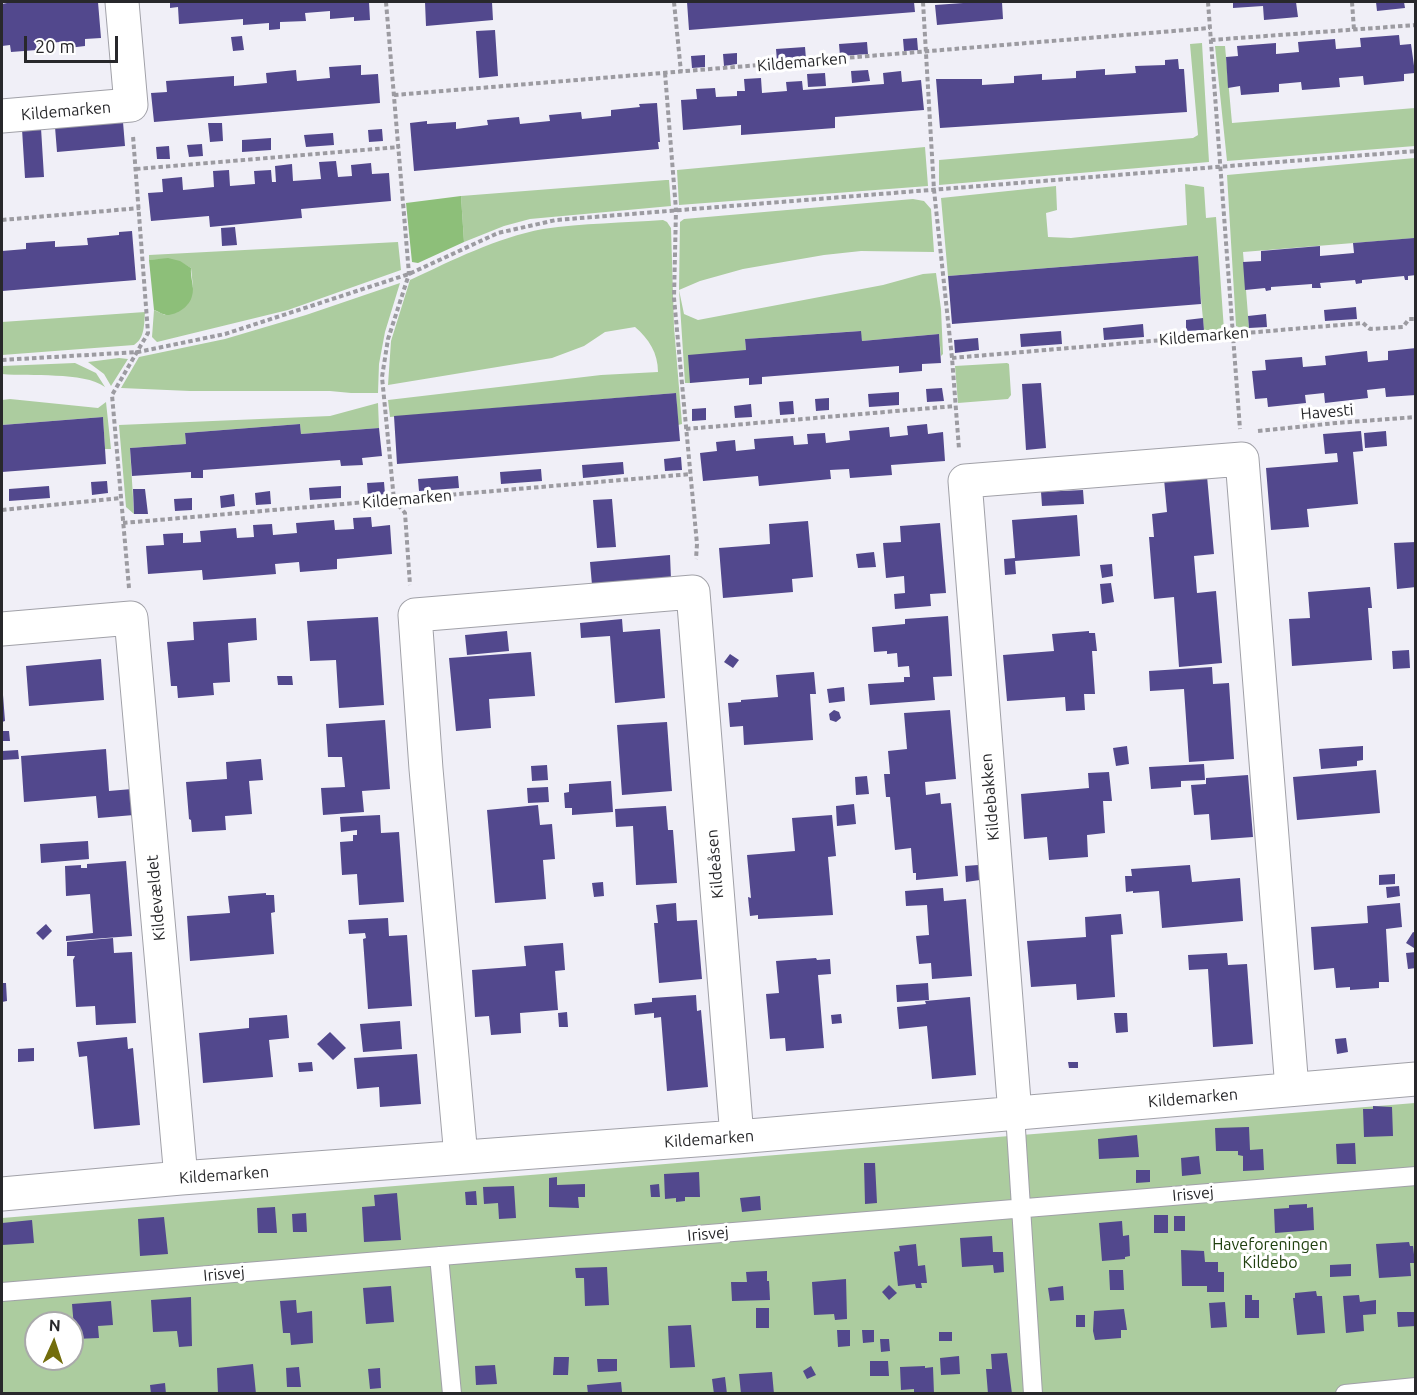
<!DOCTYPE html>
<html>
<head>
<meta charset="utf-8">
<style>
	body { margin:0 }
	#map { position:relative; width:1417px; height:1395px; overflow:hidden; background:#f0eff7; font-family:Ubuntu,sans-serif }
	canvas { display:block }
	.frame { position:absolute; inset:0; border:3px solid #28282b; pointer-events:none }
	.north { position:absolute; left:24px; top:1311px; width:60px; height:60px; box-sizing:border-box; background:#fff; border:2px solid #a9a9aa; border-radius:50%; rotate:3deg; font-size:16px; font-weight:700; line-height:24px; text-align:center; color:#28282b }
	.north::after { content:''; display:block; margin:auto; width:21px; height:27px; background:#726d0c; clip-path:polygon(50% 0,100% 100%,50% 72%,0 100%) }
	.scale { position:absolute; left:24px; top:36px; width:94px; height:27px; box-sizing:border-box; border:3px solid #28282b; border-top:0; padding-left:8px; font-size:18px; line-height:21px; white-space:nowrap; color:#28282b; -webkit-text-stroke:4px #fff; paint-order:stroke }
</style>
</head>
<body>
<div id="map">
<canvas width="1417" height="1395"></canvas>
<div class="frame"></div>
<div class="north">N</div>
<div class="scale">20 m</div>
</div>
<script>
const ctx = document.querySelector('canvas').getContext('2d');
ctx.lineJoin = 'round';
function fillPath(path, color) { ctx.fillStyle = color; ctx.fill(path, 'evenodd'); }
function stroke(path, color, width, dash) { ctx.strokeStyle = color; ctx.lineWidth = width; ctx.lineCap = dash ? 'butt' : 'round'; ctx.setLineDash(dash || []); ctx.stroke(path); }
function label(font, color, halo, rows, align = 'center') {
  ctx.font = font + ' Ubuntu,sans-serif'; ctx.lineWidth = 6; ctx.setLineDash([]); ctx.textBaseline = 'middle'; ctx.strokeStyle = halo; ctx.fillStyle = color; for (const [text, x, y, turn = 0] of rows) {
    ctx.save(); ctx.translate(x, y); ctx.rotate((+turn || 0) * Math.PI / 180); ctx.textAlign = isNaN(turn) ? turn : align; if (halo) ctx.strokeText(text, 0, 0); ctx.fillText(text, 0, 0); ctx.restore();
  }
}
fillPath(new Path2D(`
	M1202,43l7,119 -270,23v-25l254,-22 5,-3 -8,-91z
	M1215,46h10l7,77 183,-15v38l-188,15z
	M925,147l3,39 -249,19 -2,-35z
	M1415,158v80l-172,14 6,76h-8l-5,-2 -9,-151z
	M666,180h3l2,26 -141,13 -26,7 -40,16 -3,-46z
	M1185,184l19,3 2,31 10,-1 8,113h-20l-7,-74 -249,20 -7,-78 115,-12 1,24 -11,3 2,24 23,1 116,-13z
	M913,199l11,2 7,8 3,43 -73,-1 -37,4 -81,14 -43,12 -21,9 5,24 14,6 185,-35 40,-11 13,-1 5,36 2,45 -2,2 -2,-22 -77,7 -2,-10 -115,8 1,11 -56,33h-5l-6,-93 1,-68 4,-3z
	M663,220l4,2 4,6 3,99 8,97 -4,1 -2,-32 -286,24 -2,-17 213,-25 57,-3c0,-19 -9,-33 -23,-45l-30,5 -21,14 -32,12 -164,27 3,-44 19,-61c43,-20 86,-42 133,-51 40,-6 81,-6 120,-9z
	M398,242l3,28 -113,40 -131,32 -5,-5 2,-27 11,5 28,-28 -2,-19c-14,-9 -26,-9 -42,-8v-5z
	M400,283l-15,49 -6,32 -1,29h-27l-21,-2h-140l-69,-3 18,-31 86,-18 81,-24z
	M145,312c-1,12 0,26 -11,33l-132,10v-33z
	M119,358l9,1 -17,27 -7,-12 -16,-12z
	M75,363l21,10 9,14c-22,-16 -75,-10 -103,-13v-8z
	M1007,363l2,1 2,31 -3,4 -50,4 -3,-37z
	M10,399l88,9 8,-6 5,47h-6l-2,-32 -101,8v-25z
	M378,403l1,25 -78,6 -1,-10 -115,9 1,11 -56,4 4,66 -8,-7 -7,-82 211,-9z
	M1415,1103v290h-1413v-175zM36,1323h36v36h-36z`), '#accc9f');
fillPath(new Path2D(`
	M461,196l3,46 -46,21 -6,-1 -6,-59z
	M168,258l12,3 11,7c-1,10 4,19 1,28 -2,10 -15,19 -25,19 -4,0 -9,-4 -13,-5l-5,-50z`), '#8dbf79');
fillPath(new Path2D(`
	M7,2h15v1l76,-1 3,36 -16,1v7l-25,3v-7l-24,2 1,6 -26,2 -1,-7 -8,1v-42l5,-1z
	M170,2h199l1,18 -16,1v-4l-24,2v-8l-25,2 1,8 -26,1v7l-11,1v-7l-26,2v-6l-64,5 -1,-17 -8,1z
	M425,2h67l1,18 -67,6z
	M687,2h227l1,10 -226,18z
	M977,2h25l1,17 -66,6 -2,-20z
	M1233,2h63l2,15 -34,3 -1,-14 -30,2z
	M1376,2h28l1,6 -28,3z
	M495,30l3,46 -19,2 -3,-47z
	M1399,35l1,10 11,-1 4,29 -11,1v7l-40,4 -1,-9 -24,2 1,9 -38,3 -1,-8 -22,2v8l-38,3 -1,-9 -12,2 -2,-31 12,-1 -1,-10 39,-3v11l23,-2 -1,-10 37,-3 1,10 25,-2 -1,-9z
	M242,36l2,14 -11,1 -2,-14z
	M917,38l1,12 -14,1 -1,-12z
	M867,42l1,12 -28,2 -1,-12z
	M805,47l1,12 -29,2 -1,-12z
	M737,53v11l-13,2 -1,-12z
	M705,55v12l-13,1 -1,-12z
	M1178,59l1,10h5l3,43 -247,16 -4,-49h46v6l32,-2v-7l28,-2v6l34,-2v-7l29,-2v6l31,-2 -1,-7 30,-1v-5z
	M361,65v10l17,-1 2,29 -226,19 -3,-29 16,-1 -1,-11 68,-5v10l33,-3 -1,-10 30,-3 1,11 33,-3 -1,-11z
	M868,70l2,11 -18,2 -1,-12z
	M901,71l1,11 19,-2 3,30 -89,7v11l-94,7v-10l-58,5 -2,-30 16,-1 -1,-10 19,-1 1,9 21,-1v-5h8l-1,-12 17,-1 1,15 25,-2 -1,-9 16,-1 1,9 81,-6 -1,-11z
	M825,73l1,13 -18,1 -1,-13z
	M657,103l3,39h-2l1,7 -245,22 -4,-48 17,-2v3l29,-2v7l32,-4 -1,-5 32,-3 1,7 30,-3 -1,-6 32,-3 1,7 29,-3v-6l29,-3 -1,-3z
	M123,122l2,24 -68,6 -2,-25z
	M208,123h14l1,18 -13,1z
	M41,128l3,49 -19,1 -3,-49z
	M382,129l1,12 -14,1 -1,-12z
	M333,133l1,12 -28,2 -2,-12z
	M271,138v12l-29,2v-12z
	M202,144l1,12 -14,1 -2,-12z
	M169,146l1,13h-13l-1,-12z
	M336,161l2,16 14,-1 -1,-11 20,-2 1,11 17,-1 2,28 -90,8 1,9 -92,9 -1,-11 -58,5 -3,-28 15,-1 -1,-13 20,-2 1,13 31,-3 -1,-16 16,-1 1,16 25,-2 -1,-13 17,-1 1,12h4l-1,-16 17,-2 1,17 28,-2 -2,-17z
	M235,227l2,18 -15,1 -1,-18z
	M132,231l4,49 -134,11v-40l24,-2v-6l29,-2v6l33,-2 -1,-7 32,-3v-3z
	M1414,238l2,37 -8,1v4h-3l-1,-4 -42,4v3l-6,1 -1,-4 -35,3 1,5h-9v-4l-41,3v3l-5,1 -1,-3 -20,2 -2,-28 18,-1v-10l59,-5v10l34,-3 -1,-10z
	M1198,256l3,48 -249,20 -4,-48z
	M1356,307l1,12 -32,2 -1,-11z
	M1266,314l1,13 -18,1 -1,-12z
	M1203,318l1,12 -18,1v-11z
	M1143,324l1,13 -40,3 -1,-12z
	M861,331l1,10 77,-7 2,29 -19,1v7l-23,2v-7l-137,11v7l-13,1v-7l-59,5 -2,-28 58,-5 -1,-11z
	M1061,331l1,13 -41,3 -1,-13z
	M978,338l1,12 -24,3 -1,-13z
	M1416,348v47l-30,2 -1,-9 -18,2 1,8 -43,5 -1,-10 -19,2 1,8 -38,4 -1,-9 -12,1 -3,-28 14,-1 -1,-10 37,-3 1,10 23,-2 -1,-9 42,-5 1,11 20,-2v-9z
	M1041,383l5,65 -20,2 -4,-66z
	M942,388l2,13 -17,1 -1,-13z
	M899,392v13l-30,2 -1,-13z
	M676,393l4,48 -283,23 -3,-48z
	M829,398v12l-13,1 -1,-12z
	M793,401l1,13 -14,1 -1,-13z
	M751,404l1,13 -17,1 -1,-12z
	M706,408v12l-14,1v-12z
	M103,417l3,47 -104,8v-47z
	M300,424l1,10 78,-6 3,28 -20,2 1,7 -22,1 -1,-6 -137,10v8h-12v-6l-59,4 -2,-28 56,-4 -1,-11z
	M927,424l1,10 15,-2 2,29 -54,4 1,10 -42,3 -1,-9 -19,1 1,9 -72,7 -1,-10 -55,5 -3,-28 17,-2 -1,-9 19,-2 1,11 19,-2 -1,-10 39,-3 1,9 14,-1 -1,-10 18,-1 1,10 24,-3 -1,-9 40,-4 1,10 18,-2 -1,-9z
	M1361,431l2,20 -10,1 5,52 -51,5 2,18 -38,3 -5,-62 72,-6 -1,-9 -12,1 -2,-20z
	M1386,431l1,15 -22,2 -1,-15z
	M681,457l1,13 -17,1 -1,-12z
	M623,462l1,12 -41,4 -1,-13z
	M541,469l1,12 -41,3 -1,-12z
	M458,476l1,12 -40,3 -1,-12z
	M1207,476l7,78 -20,2 3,37 19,-2 6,72 -43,4 -5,-70 -20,2 -5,-62h5l-2,-23 15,-2 -3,-33z
	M107,481l1,12 -16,2 -1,-13z
	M384,482l1,12 -17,2 -1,-13z
	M49,486l1,12 -41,3v-12z
	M341,486v12l-31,2 -1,-12z
	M133,489h12l3,25h-14z
	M1083,490l1,14 -42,2 -1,-14z
	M270,491l1,13 -15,1 -1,-12z
	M234,494l1,12 -14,2 -1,-12z
	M192,498v12l-17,1 -1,-12z
	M612,499l4,48 -19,1 -4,-48z
	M1077,515l3,41 -65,5 1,13 -11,1 -1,-16 11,-1 -3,-38z
	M371,517l1,10 18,-2 2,29 -55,5v10l-37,3 -1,-10 -24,2 1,10 -73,6 -1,-10 -54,4 -2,-28 18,-1 -1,-11 20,-1v10l18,-1 -1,-11 36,-3 1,10 17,-1 -1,-12 19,-1 1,11 24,-2 -1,-10 38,-3 1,10 19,-1 -1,-11z
	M808,521l5,56 -21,2 1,13 -70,6 -4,-50 51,-4 -1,-20z
	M940,523l6,70 -16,1 1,12 -36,3 -1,-15 11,-1 -1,-17 -18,2 -3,-35 18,-1 -1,-16z
	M1416,542v45l-19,2 -3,-46z
	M874,552l2,15 -18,1 -2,-14z
	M670,555l1,24 -79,6 -2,-23z
	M1112,564l1,12 -11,2 -2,-13z
	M1111,583l3,19 -12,2 -2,-20z
	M1370,587l2,21h-4l4,52 -80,6 -3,-47 21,-1 -2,-26z
	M948,616l4,60 -19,1 2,23 -65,5 -2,-21 36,-2v-5h6l-1,-11 -11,1 -1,-14 -10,1v-3l-13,1 -2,-25 33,-3v-5z
	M378,617l6,88 -45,3 -3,-48 -26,1 -3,-40z
	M256,618l1,22 -29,3 2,39 -17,1 1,12 -36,3 -1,-12h-6l-4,-44 27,-2 -1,-18z
	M622,619l1,13 37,-3 5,69 -50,5 -5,-67 -29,2 -1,-15z
	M507,631l2,20 -42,4 -2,-20z
	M1089,631v2h6l2,18h-5l3,43h-11l1,16 -19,1 -1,-14 -58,4 -4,-46 51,-4 -2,-17z
	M1409,650l1,18 -17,1 -1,-18z
	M531,652l4,44 -46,3 2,29 -35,3 -7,-73z
	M730,654l9,6 -6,8 -9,-6z
	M101,659l3,41 -75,6 -3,-40z
	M1212,667l1,17 16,-1 5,76 -45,3 -5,-73 -34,2 -1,-20z
	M814,672l2,22h-6l3,46 -69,5 -1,-19 -13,1 -2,-24 13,-1v-2l37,-3 -2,-22z
	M277,676h15l1,9h-15z
	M844,687l1,14 -16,2 -2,-14z
	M2,695h1l2,26 -3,1z
	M834,710l5,2 2,6 -5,4 -6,-2 -1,-6z
	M950,710l6,69 -31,3 1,13 14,-2 1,11 10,-1 7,73 -42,4v-7h-3l-2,-25 -16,2 -5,-53h-4l-2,-23h6l-2,-23 19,-2 -3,-36z
	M385,720l5,69 -28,2 2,21 -41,3 -2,-27 24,-1 -3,-30h-14l-2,-33z
	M667,722l5,69 -50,4 -5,-70z
	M2,731h7l1,10h-8z
	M1127,746l2,18 -13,2 -3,-18z
	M1363,746v14l-6,1v5l-36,3 -2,-20z
	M106,749l3,42 23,-2 2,26 -36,3 -2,-22 -72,6 -3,-46z
	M18,750l1,9 -17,1v-9z
	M261,759l2,21 -14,1 3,33 -27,2 1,14 -34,2 -1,-12 -2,-1 -3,-37 41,-3 -1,-17z
	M1204,764l1,16 -24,1v6l-30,2 -2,-22z
	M547,765l1,15 -16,1 -1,-15z
	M1376,770l4,43 -83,7 -4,-43z
	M1109,772l3,29h-9l2,32 -18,2 1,22 -39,3 -2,-23 -23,2 -3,-45 68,-6 -1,-15z
	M1248,775l5,62 -42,3 -2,-26 -15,1 -3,-30 15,-1v-6z
	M867,776l2,18 -13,1 -1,-18z
	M611,781l2,31 -41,3v-7h-7l-1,-15 5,-1v-8z
	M548,787l1,15 -21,1 -1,-15z
	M854,804l2,20 -19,2 -1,-20z
	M538,805l2,20 12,-1 3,35 -12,1 3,39 -51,4 -8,-93z
	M666,806l2,24h5l4,53 -41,2 -3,-59 -17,1 -1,-18z
	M380,815l1,18 18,-1 5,70 -45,3 -2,-31 -15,1 -2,-33 13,-1v-6h4v-5l-16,2 -1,-15z
	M832,815l4,41 -8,1 5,58 -75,4v-4l-8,1 -2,-19 3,1 -4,-43 48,-4 -3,-33z
	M88,841l1,18 -48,4 -1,-19z
	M126,861l6,75 -66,5v-5l27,-3 -3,-39 -24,2 -1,-30 16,-1v3h6v-4z
	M978,865l2,15 -14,2 -1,-16z
	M1190,865l2,17 48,-4 3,43 -81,7 -3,-37 -26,2v-2l-7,1 -1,-16h7l-1,-7z
	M1395,874v10l-16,1v-10z
	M603,882l1,14 -10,1 -2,-14z
	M1399,886l1,10 -13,2 -1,-11z
	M943,888l1,13 22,-2 6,77 -40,3 -1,-16 -12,1 -3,-28 13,-1 -2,-30 -21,1 -1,-15z
	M266,893v2h8l1,17 -4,1 3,41 -84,7 -3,-45 43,-3 -2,-17z
	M676,903l1,18 20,-1 5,59 -43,4 -5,-60h4l-2,-18z
	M1400,903l2,24 -16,2 3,53h-10v6l-29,2v-3l-14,1 -2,-20 -20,2 -3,-43 57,-4 -1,-17z
	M1121,914l2,20 -12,1 4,62 -38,3 -1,-16 -45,3 -4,-46 59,-4 -1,-20z
	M388,918l1,18 18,-1 5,71 -44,3 -5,-70 3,-1 -1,-5 -16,1 -1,-14z
	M46,924l6,7 -9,9 -7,-7z
	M1413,932l3,1 -2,15 -8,-5z
	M113,938l1,15 18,-1 4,71 -40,2 -1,-19 -19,1 -3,-47 2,-4h-8v-14z
	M563,943l2,27 -10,1 3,39 -38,3 1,20 -30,2 -2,-19 -14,1 -3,-47 54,-4 -2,-20z
	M1416,952v16l-8,1 -2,-16z
	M1227,953l1,12 19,-1 6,80 -40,3 -5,-78 -19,1 -1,-15z
	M816,958l1,2 13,-1 1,15 -13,1 6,73 -38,3 -1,-13 -15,1 -4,-45 13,-1 -3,-32z
	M2,983h4l1,18 -5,1z
	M928,983l1,17 -32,2 -1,-17z
	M696,995l1,16 4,-1 7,77 -41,4 -6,-74 -7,1v-5l-19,2 -1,-11 18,-2v-4z
	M970,997l6,78 -44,4 -5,-53 -28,3 -2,-22 29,-3 -1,-3z
	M567,1012l1,15h-9l-1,-14z
	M1114,1013h13l1,19 -12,1z
	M841,1014l1,9 -10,1 -1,-9z
	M287,1015l2,23 -20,2 4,37 -70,6 -4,-50 50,-5v-10z
	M400,1021l2,28 -39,3 -3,-28z
	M330,1032l16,16 -13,12 -16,-16z
	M127,1037l1,12 5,-1 7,77 -46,4 -7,-73 -8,1 -2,-15z
	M1346,1038l2,14 -11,2 -2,-15z
	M34,1048v13l-16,1v-13z
	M417,1054l4,50 -41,3 -1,-20 -22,2 -3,-31z
	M312,1062l1,9 -14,1 -1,-9z
	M1068,1062h10v6h-9z
	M1373,1106l19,1 1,29 -29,1 -1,-28h10z
	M1249,1127l1,23 13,-1 1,21 -21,1v-15l-5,-1v-4h-22l-1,-23z
	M1137,1135l2,22 -40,2 -1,-20z
	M1355,1143l1,21h-19l-1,-20z
	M1199,1156l2,18 -19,2 -1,-18z
	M864,1163h11l2,40 -12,1z
	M1136,1170h14v12l-14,1z
	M699,1172l1,25h-15v4l-9,1v-4l-11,1 -1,-25z
	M557,1177v8l28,-1v13h-7l1,11 -30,-1v-29z
	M659,1184l1,13h-9l-1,-12z
	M514,1186l2,32 -17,1 -1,-16 -14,1 -1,-17z
	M476,1191l1,14h-11l-1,-13z
	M397,1193l4,47 -37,2 -2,-35 13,-1 -1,-11z
	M760,1196l1,14 -19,2 -2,-14z
	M1307,1204v4l6,-1 1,23 -39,3 -1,-24 15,-1v-3z
	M275,1207l2,26h-19l-1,-25z
	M306,1213l1,19h-14l-1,-18z
	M1154,1215h14v18h-14z
	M1174,1216h11v15h-11z
	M164,1217l4,37 -28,2 -2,-37z
	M32,1220l2,23 -32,2v-22z
	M1122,1221l1,15 6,-1 1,21 -5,1v2l-23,2 -3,-38z
	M992,1236l1,16h10l1,20 -10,1 -1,-8 -31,2 -2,-29z
	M1409,1242l1,4h3l2,17h-5l1,13 -32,2 -3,-34z
	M916,1244l2,22 7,-1 2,18h-6l1,5h-6l-1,-4 -17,2 -4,-34 6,-1 -1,-5z
	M1181,1250l23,1 1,11h13v10h6v20h-17v-6h-25z
	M1351,1264v12l-21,1v-12z
	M607,1267l2,38 -24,1 -1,-28h-8l-1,-10z
	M1109,1270h14l1,20h-14z
	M767,1271v10h2l1,19 -38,1 -1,-19h16l-1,-10z
	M846,1279l1,40 -12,1 -1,-6 -20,1 -2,-33z
	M889,1285l8,8 -8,7 -7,-8z
	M391,1286l3,36 -28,2 -3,-36z
	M1063,1286l1,14 -14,1 -2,-13z
	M1316,1291l1,5h5l3,37 -28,2 -4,-37h2v-5z
	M1245,1295h7v5h7v18h-14z
	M1359,1295l1,7 16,-2v14l-13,1 1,16 -18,2 -3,-37z
	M191,1297l1,49 -13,1 -2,-16 -24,1 -2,-32z
	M296,1300l1,13 15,-2 1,32 -22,2 -1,-12h-7l-3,-32z
	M111,1301l2,24 -15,1 1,12 -24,1 -3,-35z
	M1225,1302l2,25 -16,1 -2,-25z
	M756,1308h13v20h-13z
	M1124,1309l3,21h-6v8l-26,2 -2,-9 1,-20z
	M1397,1312h18l1,14 -18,1z
	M1076,1315h9v12h-9z
	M691,1325l4,42 -25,1 -2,-42z
	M837,1330h13v16l-12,1z
	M862,1330h12v12l-11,1z
	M939,1332h13v9h-13z
	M880,1339h9l1,12 -9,1z
	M1007,1353l5,41h-24l-2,-25h6l-1,-15z
	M959,1356l1,18 -19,1 -1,-17z
	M554,1357h15l-1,18h-15z
	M597,1359h20v12l-19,1z
	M870,1361h18l1,15h-19z
	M253,1364l3,30h-38l-1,-26z
	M495,1365l2,19 -21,1 -1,-19z
	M811,1366l5,9 -9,4 -4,-8z
	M925,1366v2l8,-1 1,27h-20v-5l-13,1 -1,-23z
	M299,1367l2,20h-14l-1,-19z
	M380,1368l1,20 -11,1 -2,-20z
	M772,1372l2,22h-33l-2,-20z
	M725,1377l2,17h-13l-2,-15z
	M621,1382l1,10 -34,2 -1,-9z
	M165,1383l1,11h-15l-1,-9z`), '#52488d');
const service = new Path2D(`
	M1015,1114l18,280
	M439,1256l13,138
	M2,1292l1414,-116
	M1345,1394l71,-7`);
const minor = new Path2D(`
	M2,116l129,-11 -9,-103
	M2,629l129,-11 50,560
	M1015,1114l-50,-633 277,-22 50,630
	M461,1157l-35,-388 -11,-154 278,-23 44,545
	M2,1194l179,-16 556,-41 679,-58`);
stroke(service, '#a1a1a8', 20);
stroke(minor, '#a1a1a8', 35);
stroke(new Path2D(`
	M386,2l23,272 -21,65 -6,38 12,123 11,13 5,72
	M674,2l7,70
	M923,2l11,188 18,168 7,91
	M1208,2l32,427
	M1352,2l2,28
	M1211,40l205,-15
	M665,73l11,137 -2,88 23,246 -1,15
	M394,95l816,-67
	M136,169l263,-22
	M2,220l138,-12
	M952,358l411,-35 7,6 33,-2 6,-8h7
	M2,360l136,-8 87,-18 184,-60 89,-41 58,-13 860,-69
	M686,429l269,-23
	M1258,431l78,-8 80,-6
	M2,510l119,-12
	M123,523l568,-49
	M129,588l-17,-193 36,-62 -15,-197`), '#9c9ba1', 4, [4.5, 3]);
stroke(service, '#fff', 18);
stroke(minor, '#fff', 33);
label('16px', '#28282b', '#fff', [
	["Kildemarken",802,62,-5],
	["Kildemarken",66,111,-5],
	["Kildemarken",1204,336,-5],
	["Havesti",1327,412,-5],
	["Kildemarken",407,499,-5],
	["Kildebakken",990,797,-95],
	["Kildeåsen",715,864,-95],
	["Kildevældet",156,898,-95],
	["Kildemarken",1193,1098,-5],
	["Kildemarken",709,1139,-4],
	["Kildemarken",224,1175,-4],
	["Irisvej",1193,1194,-5],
	["Irisvej",708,1234,-5],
	["Irisvej",224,1274,-5]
]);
label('16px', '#20400f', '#fff', [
	["Haveforeningen",1270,1245],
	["Kildebo",1270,1263]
]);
</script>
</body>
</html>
